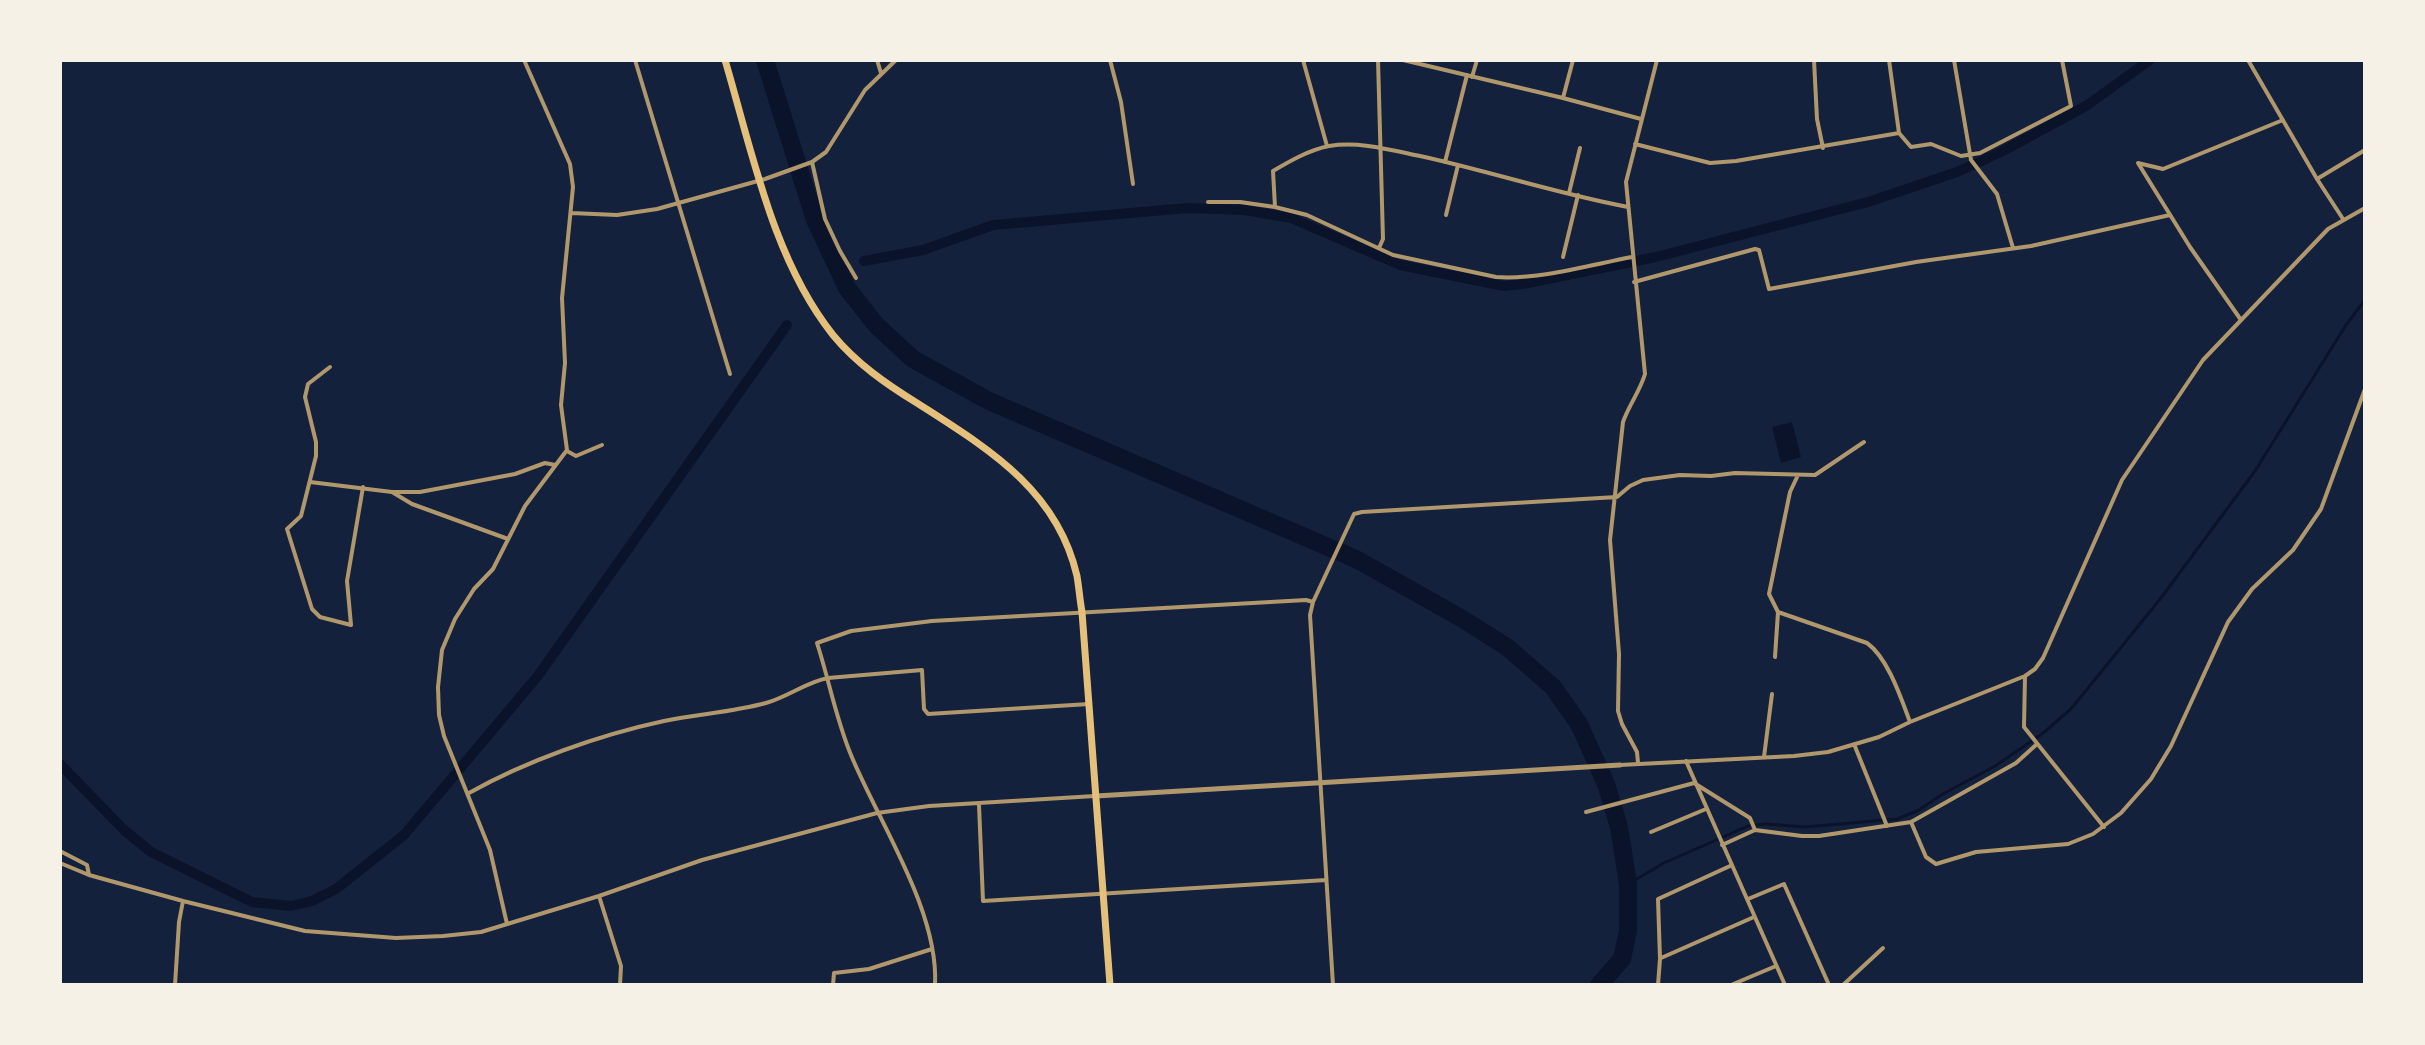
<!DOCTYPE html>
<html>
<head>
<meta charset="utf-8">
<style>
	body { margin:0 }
	#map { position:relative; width:2425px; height:1045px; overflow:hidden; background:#14213d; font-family:Manrope,sans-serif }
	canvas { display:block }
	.frame { position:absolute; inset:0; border:62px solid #f6f1e7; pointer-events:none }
</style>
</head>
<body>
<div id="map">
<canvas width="2425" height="1045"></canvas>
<div class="frame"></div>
</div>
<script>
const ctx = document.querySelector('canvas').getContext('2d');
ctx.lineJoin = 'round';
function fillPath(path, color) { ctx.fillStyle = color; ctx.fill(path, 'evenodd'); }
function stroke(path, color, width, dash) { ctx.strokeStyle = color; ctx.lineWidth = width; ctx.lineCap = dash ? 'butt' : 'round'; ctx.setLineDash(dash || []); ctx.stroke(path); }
fillPath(new Path2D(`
	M1792,422l9,35 -20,6 -9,-36z`), '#0b132b');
stroke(new Path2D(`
	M1628,884l36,-21 84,-37 18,-2 39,3 92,-8 22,-9 22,-15 54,-29 47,-32 29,-25 90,-111 94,-127 91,-146 19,-25`), '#0b132b', 3);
stroke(new Path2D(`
	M864,261l59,-11 70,-25 195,-17 57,2 46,8 109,47 104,21 19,-2 133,-27 212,-55 89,-30 44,-20 85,-46 64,-46
	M60,764l64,66 27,22 101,50 39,4 21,-5 24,-12 68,-54 133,-158 250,-352`), '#0b132b', 10);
stroke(new Path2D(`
	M765,60l50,160 32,68 29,37 37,34 76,42 367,158 105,59 46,29 46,40 26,37 27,60 13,43 9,57v47l-6,28 -23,26`), '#0b132b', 18);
stroke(new Path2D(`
	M635,60l95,314
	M877,60l4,13
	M1110,60l11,42 12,82
	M1303,60l24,86
	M1378,60l5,179 -4,9
	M1403,60l160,38 78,21
	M1814,60l3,59 6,29
	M1889,60l10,73 12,14 20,-3 30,12 19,-3 91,-47 -9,-46
	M1954,60l17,100 26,34 16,54
	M2248,60l69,119 26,40
	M1472,77l5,-17
	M1563,98l10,-38
	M1635,144l75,19 26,-2 163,-28
	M812,162l14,-10 39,-62 31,-30
	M1445,162l22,-87
	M2138,163l52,84 51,73
	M2138,163l25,6 120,-49
	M2317,179l48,-29
	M1569,193l11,-45
	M1208,202h32l35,5 32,8 86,40 103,22c43,3 94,-12 136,-20
	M1275,207l-2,-36c17,-10 36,-21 56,-25 30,-5 62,4 91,10 69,15 138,38 208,51
	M571,213l46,2 40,-6 108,-30 47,-17 13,57 15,32 16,27
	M1446,215l12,-50
	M1563,257l15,-62
	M1634,282l121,-33 4,1 10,39 147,-27 115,-16 139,-31
	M330,367l-22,17 -3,13 11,45v14l-15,60 -14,13 25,80 8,8 31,8 -4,-44 16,-94
	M567,451l9,5 26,-11
	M310,482l82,10h28l95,-18 30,-11 10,2
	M392,492l20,12 96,35
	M1778,612l89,31c21,15 34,55 43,79
	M1775,657l3,-45 -9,-18 21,-102 8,-17
	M2025,676l-1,51 80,100
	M1854,744l33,82
	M1764,757l8,-63
	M1686,761l99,224
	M1638,763l-1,-11 -15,-28 -4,-13 1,-57 -9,-114 13,-118c6,-17 17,-31 22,-48l-19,-192 31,-122
	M1620,765l174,-9 34,-4 51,-15 31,-15 115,-46 10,-7 8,-11 79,-178 81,-120 125,-131 37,-21
	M469,793c57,-32 130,-58 195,-72 33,-7 69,-9 102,-18 22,-6 40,-21 62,-25l94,-8 2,39 4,5 161,-10
	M979,805l4,96 343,-21
	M1586,812l108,-29 56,35 5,12
	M1911,822l15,35 10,7 40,-12 92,-8 25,-10 28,-21 30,-34 20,-33 57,-124 24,-33 41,-39 28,-41 44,-120
	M1651,832l55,-23
	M1722,845l33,-15 47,6h17l92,-14 105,-59 21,-19
	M60,851l27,14 2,10
	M60,863l29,12 94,26 122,30 91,7 47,-2 38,-4 118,-36 103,-36 175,-47 52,-7 166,-10
	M599,896l22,70 -1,19
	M1748,899l36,-15 45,101
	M507,924l-17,-74 -46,-114 -5,-21 -1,-28 4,-37 13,-31 19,-30 19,-20 32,-63 42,-56 -6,-45 4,-42 -3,-65 11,-111 -3,-23 -46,-104
	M1661,958l93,-41
	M175,985l4,-63 4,-21
	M833,985l1,-12 35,-4 63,-20
	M935,985c4,-74 -56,-162 -84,-230 -15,-36 -22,-75 -34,-112l34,-12 81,-10 374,-21 7,2
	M1333,985l-23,-370 3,-13 41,-88 8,-2 255,-15 13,-11 13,-6 37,-5 31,1 24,-3 80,2 49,-33
	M1658,985l2,-26 -2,-60 72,-33
	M1731,985l45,-19
	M1843,985l40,-37`), '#b1986c', 4);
stroke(new Path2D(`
	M1096,796l524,-31`), '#b1986c', 5);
stroke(new Path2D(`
	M725,60c27,91 48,200 108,275 23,28 53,49 84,68 70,45 140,86 160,173 2,12 3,25 5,36l28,373`), '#e5c07b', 7);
</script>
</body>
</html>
